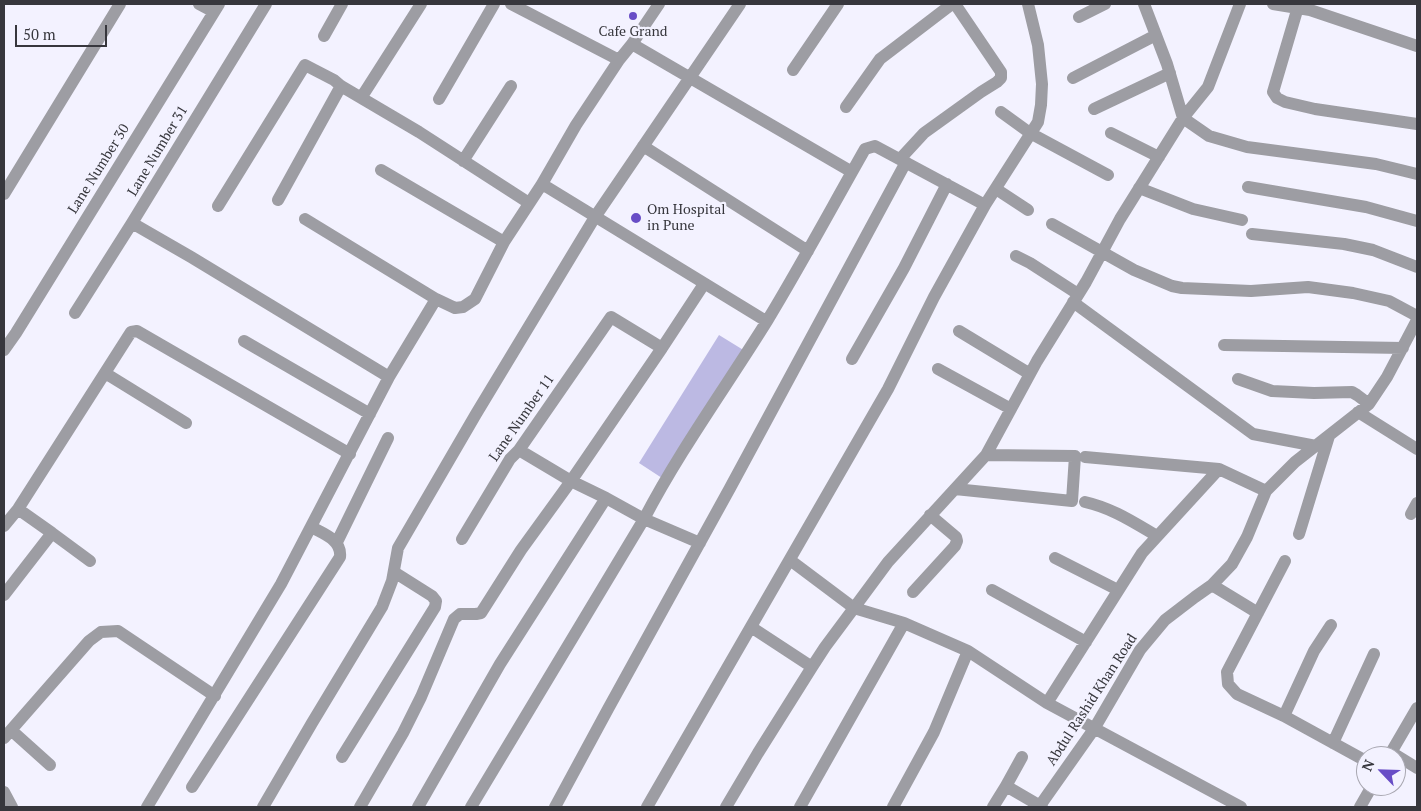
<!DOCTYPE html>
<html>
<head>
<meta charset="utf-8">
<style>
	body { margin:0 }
	#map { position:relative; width:1421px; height:811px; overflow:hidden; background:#f3f2ff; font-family:"PT Serif",serif }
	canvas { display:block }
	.frame { position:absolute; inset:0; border:5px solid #37373d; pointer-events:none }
	.north { position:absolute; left:1356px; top:746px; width:50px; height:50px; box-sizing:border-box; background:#f3f2ff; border:1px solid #a8a7b1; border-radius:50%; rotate:294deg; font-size:14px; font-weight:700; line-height:20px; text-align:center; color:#37373d }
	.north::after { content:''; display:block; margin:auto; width:18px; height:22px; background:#684dc6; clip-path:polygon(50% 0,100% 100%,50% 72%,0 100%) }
	.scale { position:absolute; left:15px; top:25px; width:92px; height:22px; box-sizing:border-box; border:2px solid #37373d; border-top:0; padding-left:6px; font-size:15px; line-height:18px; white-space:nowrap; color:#37373d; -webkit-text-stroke:4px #f3f2ff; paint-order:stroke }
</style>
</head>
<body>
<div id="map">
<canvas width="1421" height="811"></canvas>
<div class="frame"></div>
<div class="north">N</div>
<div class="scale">50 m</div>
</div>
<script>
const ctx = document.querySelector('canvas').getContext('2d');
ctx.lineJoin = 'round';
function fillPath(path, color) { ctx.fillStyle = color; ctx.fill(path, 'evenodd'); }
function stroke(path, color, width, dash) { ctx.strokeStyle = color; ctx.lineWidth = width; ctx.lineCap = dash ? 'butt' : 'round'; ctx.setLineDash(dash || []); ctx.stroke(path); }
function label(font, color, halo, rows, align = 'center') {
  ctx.font = font + ' "PT Serif",serif'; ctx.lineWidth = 4.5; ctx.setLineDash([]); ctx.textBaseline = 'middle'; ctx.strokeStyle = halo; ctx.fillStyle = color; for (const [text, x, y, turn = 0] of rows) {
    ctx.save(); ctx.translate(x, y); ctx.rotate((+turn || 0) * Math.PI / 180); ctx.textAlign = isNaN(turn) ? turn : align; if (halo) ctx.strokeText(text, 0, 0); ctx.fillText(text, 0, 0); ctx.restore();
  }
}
fillPath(new Path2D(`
	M719,335l26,16 -80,129 -26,-17z`), '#bcb9e3');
stroke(new Path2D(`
	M199,4l15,8
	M511,4l108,56
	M1144,4l23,60 16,54 26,18 38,11 129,17 41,10
	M1273,4l37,6 107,36
	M1298,7l-25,85 4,6 8,4 30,7 102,15
	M1079,17l26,-13
	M324,36l18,-32
	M632,44l220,128
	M793,70l45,-66
	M1073,78l83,-43
	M361,98l60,-94
	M439,99l55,-95
	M846,107l34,-48 72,-55
	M1094,109l76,-36
	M1001,112l29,21 78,42
	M1111,133l48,24
	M643,146l165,105
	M900,159l24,-26 57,-41 16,-10 4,-4v-6l-46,-68
	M463,161l48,-75
	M381,170l123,72
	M542,184l224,137
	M1248,187l118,20 51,14
	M1139,188l54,21 49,11
	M996,189l32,21
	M4,194l116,-190
	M278,200l63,-114
	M218,206l87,-141 29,15 7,6 78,46 110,71
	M305,219l131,80
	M132,223l59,34 198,120
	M1052,224l82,46 38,16 10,2 69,3 57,-4 45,6 36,8 28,15
	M1252,234l92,10 29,6 44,17
	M1016,256l14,7 48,31
	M1073,302l180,132 63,12
	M75,313l57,-90 134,-219
	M959,331l71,43
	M244,341l126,73
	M1224,345l179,3
	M662,348l42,-64
	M4,350l12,-17 203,-329
	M852,359l52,-91 43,-84
	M938,369l73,40
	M105,373l81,50
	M1238,379l34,12 42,2 38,-1 5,3 12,9
	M1358,412l59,37
	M519,450l52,31 35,17 38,21 56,24
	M1085,457l134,12 47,22
	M955,489l117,12 3,-45 -89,-1
	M1085,502c27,6 48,20 72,34
	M1411,514l6,-11
	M4,526l14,-17 113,-177 6,-1 213,123
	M52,533l38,28
	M1299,534l30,-98
	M337,542l51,-104
	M1055,558l63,32
	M790,560l64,48 50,15 64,28 -34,81 -41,75
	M1285,561l-58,111 1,12 9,10 47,22 82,45
	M1212,585l46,28
	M992,590l94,52
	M913,592l42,-46 2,-5 -1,-4 -26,-22
	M4,595l48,-62 -34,-24
	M751,627l61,40
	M968,651l79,52 194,104
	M1047,703l95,-150 77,-84
	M1284,716l30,-65 17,-26
	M11,730l39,35
	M4,738l85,-97 12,-9 17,-1 97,65
	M1333,743l41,-89
	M1391,752l26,16
	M1389,756l28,-48
	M342,757l93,-150 1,-6 -4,-5 -38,-24
	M1022,757l-16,29 36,21
	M192,787l148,-230c2,-17 -16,-23 -29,-30
	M4,792l8,15
	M147,807l134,-223 108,-207 47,-78 19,9 8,-1 12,-8 29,-57 38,-58 34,-59 43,-65 13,-16 27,-40
	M263,807l49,-84 70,-116 10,-26 6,-33 78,-134 119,-197 145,-213
	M360,807l43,-74 18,-36 33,-78 6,-5h16l5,-1 40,-63 50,-69 91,-133 -51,-31 -92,133 -9,9 -48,80
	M418,807l82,-143 106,-166
	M471,807l173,-288c36,-69 82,-132 123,-198 34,-56 65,-114 98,-172l10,-3 110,59
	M555,807l53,-98 122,-221 176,-326
	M647,807l241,-418 46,-92 51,-92 53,-83 3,-17 1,-21 -4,-39 -10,-41
	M726,807l32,-54 54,-86 13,-20 29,-39 34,-46 98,-107 51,-94 49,-79 34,-63 63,-101 25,-31 32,-83
	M800,807l104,-184
	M993,807l13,-21
	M1039,807l55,-78 46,-79 25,-30 30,-23 17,-12 20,-21 15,-27 19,-46 29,-29 74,-58 18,-27 30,-57
	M1360,807l12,-21`), '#9d9da3', 12);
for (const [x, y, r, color] of [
	[633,16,5,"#684dc6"],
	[636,218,6,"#684dc6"]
]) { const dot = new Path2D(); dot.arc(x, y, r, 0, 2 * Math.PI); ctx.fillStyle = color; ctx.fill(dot); stroke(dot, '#f3f2ff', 2); }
label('14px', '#37373d', '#f3f2ff', [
	["Cafe Grand",633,32],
	["Om Hospital",647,210,"left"],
	["in Pune",647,226,"left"]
]);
label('14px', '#37373d', '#f3f2ff', [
	["Lane Number 31",158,151,-59],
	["Lane Number 30",99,169,-58],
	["Lane Number 11",522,418,-55],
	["Abdul Rashid Khan Road",1092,700,-57]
]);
</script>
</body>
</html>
